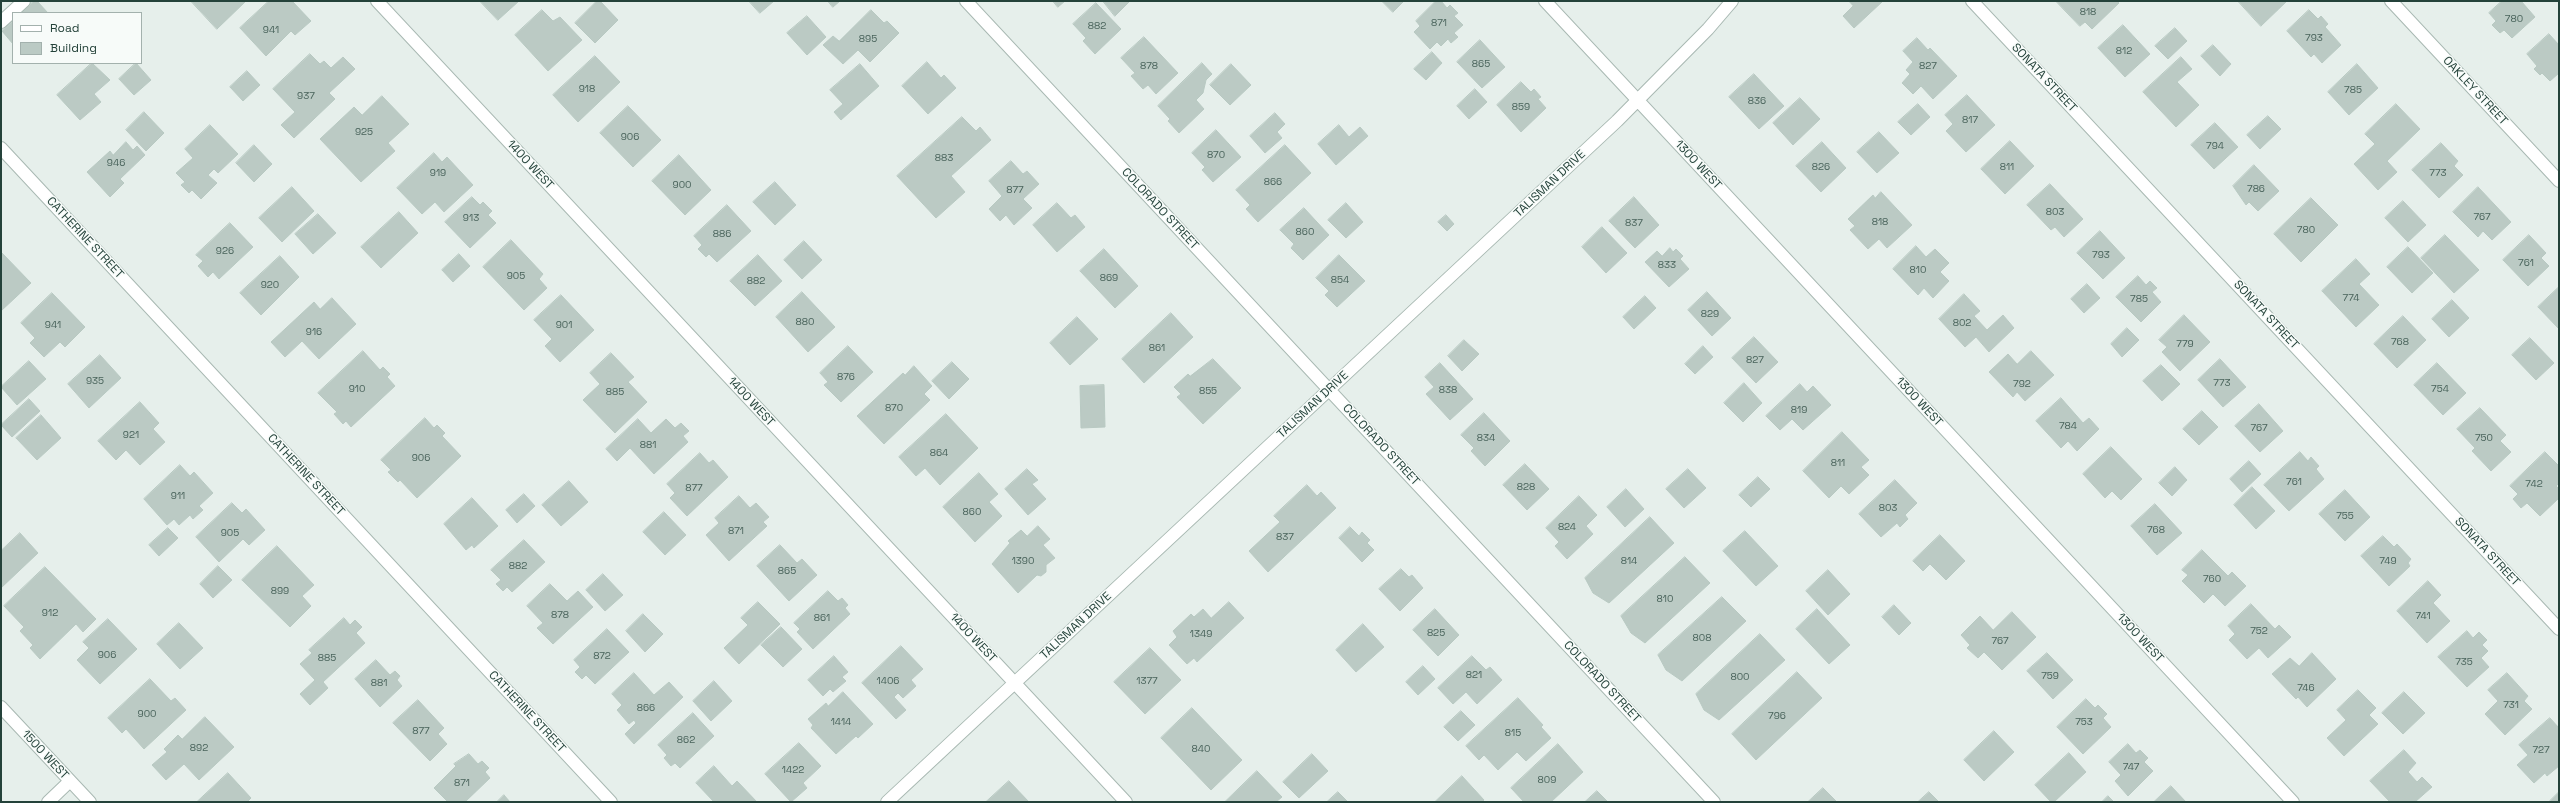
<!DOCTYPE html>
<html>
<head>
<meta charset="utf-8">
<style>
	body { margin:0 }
	#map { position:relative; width:2560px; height:803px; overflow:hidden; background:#e6efeb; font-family:"Space Grotesk",sans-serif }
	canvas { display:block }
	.frame { position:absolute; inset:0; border:2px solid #24423a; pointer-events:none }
	.legend { position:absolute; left:12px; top:12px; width:130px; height:52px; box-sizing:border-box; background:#f7fbf9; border:1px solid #a3b1ad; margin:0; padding:5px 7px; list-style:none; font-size:12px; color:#24423a }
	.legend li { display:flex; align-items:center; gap:8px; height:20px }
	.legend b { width:20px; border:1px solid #a3b1ad }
</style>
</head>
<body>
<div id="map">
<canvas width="2560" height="803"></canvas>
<div class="frame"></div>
<ul class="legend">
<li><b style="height:5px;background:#fff"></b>Road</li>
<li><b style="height:11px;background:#bbcac4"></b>Building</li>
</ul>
</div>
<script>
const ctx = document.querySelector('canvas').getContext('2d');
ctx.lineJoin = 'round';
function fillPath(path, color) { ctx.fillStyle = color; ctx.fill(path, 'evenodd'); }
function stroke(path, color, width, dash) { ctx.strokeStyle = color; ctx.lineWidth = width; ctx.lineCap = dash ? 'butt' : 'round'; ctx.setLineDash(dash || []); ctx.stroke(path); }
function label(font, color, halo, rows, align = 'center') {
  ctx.font = font + ' "Space Grotesk",sans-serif'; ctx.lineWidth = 3; ctx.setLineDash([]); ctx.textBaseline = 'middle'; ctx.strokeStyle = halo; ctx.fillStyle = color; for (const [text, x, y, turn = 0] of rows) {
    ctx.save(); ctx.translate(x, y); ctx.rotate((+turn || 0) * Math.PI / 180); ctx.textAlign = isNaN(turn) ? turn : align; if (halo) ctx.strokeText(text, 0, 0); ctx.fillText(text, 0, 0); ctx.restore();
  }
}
const building = new Path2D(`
	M34,1h3l11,12h-27z
	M191,1h55l-29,28z
	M269,1h23l19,20 -16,14 -4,-4 -25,25 -26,-28z
	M480,1h39l-21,19z
	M597,1h3l18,19 -23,23 -20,-20z
	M749,1h25l-14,12z
	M828,1h12l-7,6z
	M1053,1h12l-7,6z
	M1103,1h24l2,1 -14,14z
	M1382,1h22l-11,11z
	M1436,1h5l6,7 3,-3 8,8 -4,3 9,9 -9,8 4,4 -7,6 -3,-4 -7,7 -4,-4 -7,7 -16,-17 6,-6 -4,-5z
	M1849,1h34l-29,27 -11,-12 10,-10z
	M2056,1h61l2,2 -27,26 -7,-7 -5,4z
	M2238,1h49l-26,25z
	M2502,1h19l14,16 -23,21 -8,-8 -4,3 -8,-8 4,-4 -7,-8z
	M1096,3l25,26 -26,25 -12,-13 3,-3 -13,-14z
	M542,10l11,11 7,-4 22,23 -34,31 -33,-36z
	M871,10l13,13 3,-2 12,12 -29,29 -12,-12 -15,14 -20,-19 10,-9 6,5z
	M2309,10l9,9 3,-3 7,8 -3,3 16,18 -19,18 -8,-9 -3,3 -24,-26z
	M807,16l19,21 -19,18 -20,-22z
	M13,21v23l-11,-13z
	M2123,25l27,29 -25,23 -27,-29z
	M2175,28l12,13 -19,18 -13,-13z
	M2549,34l10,11v28l-9,8 -8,-8 -2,2 -6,-6 3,-3 -10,-12z
	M1144,37l34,36 -22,21 -8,-9 -5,4 -12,-13 4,-3 -14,-15z
	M1917,38l11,12 2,-2 27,28 -24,23 -12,-13 -8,8 -11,-11 8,-9 -4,-4 7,-8 -10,-11z
	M1480,40l25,27 -23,21 -25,-26z
	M2213,45l18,19 -11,12 -19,-20z
	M1432,52l10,11 -16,17 -12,-11z
	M310,54l10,10 4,-3 7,7 12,-11 12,12 -26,24 6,6 -41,39 -13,-13 14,-13 -22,-23z
	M595,56l25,26 -42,40 -25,-27z
	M2181,57l11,12 -15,13 22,23 -23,22 -33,-35z
	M927,62l14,16 3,-3 12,13 -28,26 -26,-28z
	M92,63l18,17 -16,14 7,8 -21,18 -23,-25z
	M136,63l15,17 -17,15 -15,-16z
	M1202,63l10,11 -6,6 -3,13 -7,7 8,9 -25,24 -11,-12 2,-2 -12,-13z
	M860,64l19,22 -38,34 -7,-8 9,-8 -13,-14z
	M1231,64l20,21 -21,20 -20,-20z
	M2357,64l21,24 -29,27 -21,-23z
	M247,71l13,14 -17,16 -13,-14z
	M1754,74l30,32 -25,23 -30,-32z
	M1521,82l10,10 3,-3 7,8 -3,2 8,9 -25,24 -24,-27z
	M1475,89l12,13 -18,17 -12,-13z
	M1967,95l28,30 -29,27 -20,-21 7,-7 -8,-9z
	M382,96l27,28 -21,19 7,8 -34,31 -41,-43 34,-32 8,8z
	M1800,98l20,21 -27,26 -20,-22z
	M1918,104l12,13 -19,18 -13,-13z
	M2396,104l24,25 -33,32 10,11 -19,18 -24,-26 21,-20 -10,-10z
	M628,106l33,34 -28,27 -33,-34z
	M144,112l20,21 -18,18 -20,-21z
	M1275,113l10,11 -8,8 5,6 -17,15 -15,-17z
	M2268,116l13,13 -21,20 -13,-14z
	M962,117l14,14 4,-4 11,13 -40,36 14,16 -29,26 -39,-42z
	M2215,123l23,24 -24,22 -23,-24z
	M210,125l28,29 -20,19 -4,-4 -6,6 9,8 -16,16 -9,-9 -3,3 -8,-8 4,-3 -9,-9 17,-15 -8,-9z
	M1339,125l10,12 11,-10 8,9 -32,29 -18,-21z
	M1216,130l25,27 -28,25 -11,-12 3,-3 -13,-14z
	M1879,132l20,21 -22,20 -20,-21z
	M2010,141l24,25 -29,28 -24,-25z
	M126,142l7,8 4,-4 8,9 -25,24 4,4 -14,14 -23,-25 23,-21 3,4z
	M1822,142l24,26 -25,24 -25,-26z
	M2441,143l17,18 -4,5 9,9 -24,23 -27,-28z
	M254,145l18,19 -18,18 -18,-19z
	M1285,145l26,28 -53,49 -12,-13 4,-4 -14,-15z
	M434,153l8,9 5,-5 26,28 -29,27 -9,-10 -13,12 -25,-26z
	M679,155l32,35 -26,25 -33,-34z
	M1011,161l12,13 4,-3 12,13 -16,15 9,9 -18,17 -8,-10 -6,6 -11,-12 13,-13 -13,-15z
	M2254,165l25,26 -21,20 -9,-9 -3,3 -13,-19z
	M775,182l21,23 -21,20 -22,-23z
	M2050,184l33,35 -19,18 -9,-10 -4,3 -24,-25z
	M292,187l22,24 -32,31 -23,-24z
	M2478,187l33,35 -19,18 -9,-9 -5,6 -25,-25z
	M1881,192l31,33 -25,23 -8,-9 -11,10 -18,-19 5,-4 -7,-7 25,-24 2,3z
	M472,197l8,8 3,-3 9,9 -4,4 8,8 -26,25 -25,-26z
	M1634,197l25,28 -24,23 -26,-27z
	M2311,198l27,27 -37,37 -27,-28z
	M2403,201l23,24 -18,17 -23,-24z
	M1057,203l14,15 4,-3 10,12 -28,25 -24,-27z
	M1346,203l17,19 -17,16 -18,-18z
	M727,205l24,26 -34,31 -8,-8 -3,3 -8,-8 4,-4 -8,-9z
	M1304,208l25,27 -26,25 -12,-12 3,-4 -14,-14z
	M399,212l19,21 -37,35 -20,-21z
	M318,214l18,19 -23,21 -18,-20z
	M1446,215l8,9 -7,7 -9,-9z
	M230,223l23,24 -34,32 -6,-7 -5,5 -10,-11 5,-5 -7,-6z
	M1602,227l25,26 -21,20 -24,-26z
	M2100,231l25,27 -22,21 -26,-26z
	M2445,235l34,35 -25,23 -33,-35z
	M2529,235l17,18 -5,5 8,8 -21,20 -25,-26z
	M511,240l32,34 -4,5 8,9 -23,22 -41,-43z
	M804,241l18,19 -20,19 -18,-19z
	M1916,246l10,11 9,-8 14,14 -9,9 9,9 -16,17 -9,-10 -6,7 -25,-26z
	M2408,247l25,26 -21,20 -25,-26z
	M1670,248l3,4 3,-3 7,7 -3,3 9,10 -20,18 -24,-25 12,-11 5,5z
	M1104,249l34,37 -23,22 -35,-37z
	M1,252l30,31 -30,28z
	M459,254l11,12 -17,16 -11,-12z
	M758,255l24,26 -27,25 -25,-25z
	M1339,255l26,26 -28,26 -12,-12 4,-4 -13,-13z
	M280,256l19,21 -38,38 -21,-22z
	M2356,259l14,15 -11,10 20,21 -23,22 -34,-36z
	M2138,276l8,9 4,-4 7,7 -5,4 9,10 -20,20 -25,-25z
	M2087,284l13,14 -16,15 -13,-14z
	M2559,287v42l-21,-22z
	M802,292l33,35 -27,25 -32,-35z
	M1707,292l24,26 -19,18 -24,-26z
	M52,293l33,34 -20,20 -5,-5 -16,15 -14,-14 5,-5 -14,-15z
	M1964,294l16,17 -6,5 13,14 16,-15 11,13 -25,24 -13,-15 -11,10 -26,-28z
	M561,295l33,35 -34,32 -15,-16 7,-7 -18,-19z
	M1645,296l11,12 -22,21 -11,-12z
	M332,298l24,26 -37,35 -17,-18 -17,16 -14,-15 43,-40 6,7z
	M2452,300l17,18 -20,19 -17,-18z
	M1171,313l22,24 -49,46 -22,-24z
	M2184,315l26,27 -30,29 -18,-19 5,-5 -8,-7z
	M2403,316l23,24 -29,28 -23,-24z
	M1077,317l21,22 -28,26 -20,-22z
	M2127,328l12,12 -17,17 -11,-13z
	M1754,337l24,25 -22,21 -24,-25z
	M2530,338l24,25 -18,17 -24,-25z
	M1464,340l15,14 -17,17 -14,-15z
	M848,346l25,26 -32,30 -17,-17 4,-3 -8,-9z
	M1703,346l10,11 -18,17 -10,-10z
	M363,351l17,19 3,-3 7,7 -3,3 8,9 -44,41 -5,-6 -3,3 -9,-10 3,-2 -19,-19z
	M2031,351l23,24 -29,26 -8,-9 -4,5 -24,-25 19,-18 9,10z
	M611,353l23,24 -6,5 19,20 -32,31 -32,-33 17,-16 -10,-11z
	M100,355l21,23 -32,30 -21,-24z
	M1213,359l28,29 -38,36 -26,-27 4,-3 -7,-7 14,-13 2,2z
	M2220,359l26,28 -23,20 -25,-27z
	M29,361l17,18 -29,26 -16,-18z
	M952,362l17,17 -20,20 -17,-18z
	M1440,363l33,36 -23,21 -24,-26 8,-7 -9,-10z
	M2437,363l29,30 -23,22 -29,-30z
	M2161,365l19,19 -18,17 -19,-20z
	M914,366l18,20 -8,8 6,6 -46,44 -27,-28 46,-43 2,2z
	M1744,383l18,20 -19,19 -19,-19z
	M1800,384l7,8 6,-6 18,19 -28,25 -11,-11 -12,11 -14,-14z
	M1104,385l1,42 -24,1 -1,-42z
	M2061,398l22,25 6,-5 10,11 -22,22 -9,-10 -7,7 -25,-27z
	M29,399l11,12 -28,26 -11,-12z
	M140,402l19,21 -6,6 12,13 -25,23 -14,-15 -10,10 -18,-19z
	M2259,404l24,27 -23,21 -25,-26z
	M2480,408l26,27 -6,6 11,11 -20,19 -19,-20 3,-3 -18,-19z
	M2202,411l16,16 -19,18 -16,-16z
	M1484,413l26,28 -25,25 -14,-15 3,-3 -13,-13z
	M946,414l32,34 -38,37 -15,-17 -9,8 -17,-19z
	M41,415l20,23 -24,22 -21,-22z
	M425,418l9,10 3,-3 8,8 -3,3 19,20 -44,42 -17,-18 -2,2 -10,-10 3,-2 -10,-10z
	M638,419l13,14 15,-14 9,9 6,-5 8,8 -6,5 5,6 -34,32 -24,-26 -13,13 -11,-12z
	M1842,432l27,28 -8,7 8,8 -20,19 -8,-8 -12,12 -26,-27z
	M2111,447l31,32 -21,21 -9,-9 -7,7 -22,-24z
	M2300,452l8,9 3,-4 8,9 -3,3 8,10 -35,32 -25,-26z
	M2545,452l14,14v17l-3,3 3,3v9l-19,18 -13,-13 -6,5 -8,-9 5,-5 -8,-8z
	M700,453l9,10 4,-3 15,17 -41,39 -17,-18 5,-5 -8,-9z
	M2249,461l12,13 -19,18 -12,-13z
	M1525,464l24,25 -22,21 -24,-25z
	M180,465l10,11 4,-4 19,21 -14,13 4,4 -10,9 -3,-4 -11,10 -5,-6 -7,6 -23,-26z
	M2175,467l12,13 -15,16 -13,-13z
	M1027,469l11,11 -6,4 14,15 -18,16 -23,-26z
	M1688,469l18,19 -22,20 -18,-19z
	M979,473l19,21 -9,8 13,14 -27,26 -32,-35z
	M1758,477l12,12 -19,18 -12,-12z
	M1895,480l22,23 -12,12 3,4 -8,8 -3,-4 -16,14 -22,-23z
	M569,481l19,21 -27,24 -19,-21z
	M1307,485l10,11 4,-4 15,16 -68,64 -19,-21 31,-29 -6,-6z
	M2252,487l23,24 -19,18 -22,-24z
	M1626,489l18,20 -19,18 -18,-20z
	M2345,490l25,27 -25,24 -26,-27z
	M524,494l11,12 -18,17 -11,-13z
	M739,496l11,12 6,-5 13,14 -6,5 4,4 -38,35 -23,-26 13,-12 -4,-5z
	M1579,496l18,19 -11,11 7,8 -26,25 -12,-13 4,-4 -13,-14z
	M472,498l26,28 -24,22 -2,-3 -6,5 -22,-26z
	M232,503l10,10 4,-4 19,21 -16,15 -6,-6 -24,23 -23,-25z
	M2155,504l27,29 -25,22 -26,-29z
	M664,512l22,23 -21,20 -22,-23z
	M1650,517l24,26 -65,60 -16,-10 -8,-15z
	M1038,526l12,13 -7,6 12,13 -9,7v7l-5,4 -4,-1 -19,18 -26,-29 18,-21 -2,-2 13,-11 6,6z
	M1350,527l9,9 3,-4 8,8 -3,3 7,7 -12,12 -23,-24z
	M168,528l10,10 -19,18 -10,-11z
	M1745,531l33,35 -22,20 -33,-35z
	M20,533l18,20 -37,35v-37z
	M1940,535l25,26 -19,19 -16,-16 -7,7 -10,-10z
	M2383,536l11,11 3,-3 14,15 -3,4 2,3 -21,20 -28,-30z
	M524,540l21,22 -33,30 -5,-5 -4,4 -7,-7 5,-4 -10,-10z
	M780,545l17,18 5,-4 15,16 -28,26 -32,-35z
	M277,546l37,39 -12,11 9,10 -21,21 -48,-47z
	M2202,550l26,26 4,-4 14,14 -21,20 -12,-12 -9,9 -22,-22 6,-6 -6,-5z
	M1685,557l25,26 -65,60 -14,-10 -10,-17z
	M218,566l14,14 -19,18 -13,-14z
	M45,567l51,52 -13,13 -7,-8 -36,35 -10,-11 3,-3 -13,-14 4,-4 -20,-21z
	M1401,569l8,8 3,-2 11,13 -23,23 -21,-22z
	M1828,570l22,24 -22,21 -22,-24z
	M603,574l20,21 -18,16 -19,-21z
	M2428,581l13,14 -8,8 17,18 -23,22 -30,-32z
	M550,584l17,17 11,-10 15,16 -40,37 -16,-16 6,-5 -16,-17z
	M828,591l10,10 4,-3 6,7 -3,3 5,6 -37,35 -16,-17 3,-3 -6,-6z
	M1722,597l24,24 -64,60 -16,-11 -8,-15z
	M758,602l22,22 -41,40 -15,-16 24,-23 -7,-7z
	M1229,602l15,16 -47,44 -3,-4 -7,6 -18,-19 8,-8 -4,-6 18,-17 3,3 9,-8 8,9z
	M2251,604l24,25 4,-4 12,12 -23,21 -9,-10 -12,11 -18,-19 6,-6 -7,-8z
	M1894,605l17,18 -12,12 -17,-18z
	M1435,609l24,26 -21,21 -25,-26z
	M1817,609l33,36 -21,19 -33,-35z
	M2012,612l24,25 -34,33 -18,-18 -6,6 -11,-10 3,-3 -9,-10 19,-19 13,14z
	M643,614l20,20 -18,18 -19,-21z
	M344,618l6,7 5,-5 7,7 -6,6 9,10 -42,39 5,6 -18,17 -10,-11 15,-14 -15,-16 12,-11 -3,-3z
	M108,619l29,30 -37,35 -23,-24 12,-12 -6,-6z
	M179,623l24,25 -23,21 -23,-25z
	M1363,624l21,23 -28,25 -20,-22z
	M781,627l21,22 -19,18 -22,-22z
	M607,629l22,23 -34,32 -9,-9 -4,4 -7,-7 5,-5 -6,-7z
	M2467,631l6,7 6,-6 8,8 -5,5 6,6 -7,7 8,9 -22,20 -29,-30z
	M1760,634l25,26 -66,60 -15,-10 -8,-16z
	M901,646l22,23 -12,11 5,6 -13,12 -5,-5 -4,4 12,13 -10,9 -34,-36z
	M1150,648l31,32 -36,34 -31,-32z
	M2047,653l26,27 -20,19 -26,-28z
	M2312,653l24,26 -29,28 -9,-10 -2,2 -24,-25 18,-16 9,8z
	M834,656l14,16 -6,5 4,4 -13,11 -3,-3 -7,7 -15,-16z
	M1472,656l14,14 4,-3 12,13 -25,24 -11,-12 -13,12 -15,-16z
	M376,660l14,15 5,-4 5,5 -3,4 5,6 -22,21 -25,-28z
	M1423,666l12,13 -17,16 -12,-13z
	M1797,672l25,26 -66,62 -24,-26z
	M634,673l20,22 15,-13 14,15 -49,47 -9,-10 11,-11 -2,-3 -5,4 -12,-14 5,-5 -10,-11z
	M2507,673l21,23 -4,5 8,8 -27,26 -20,-21 13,-13 -10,-11z
	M150,679l21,22 4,-3 11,12 -42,39 -18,-20 -4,4 -14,-15z
	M714,681l18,20 -21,20 -18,-20z
	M2358,690l18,18 -7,7 9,9 -34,32 -17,-18 19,-18 -9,-10z
	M843,692l30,32 -15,14 -2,-2 -20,18 -25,-26 2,-3 -5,-6 18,-16 2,3z
	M2404,692l21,21 -22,21 -21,-21z
	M1518,698l25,27 -2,2 10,11 -25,23 -9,-9 -19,18 -14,-15 -5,5 -13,-14z
	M2086,699l9,9 3,-3 9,9 -4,4 8,9 -28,27 -26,-27z
	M418,700l26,28 -6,6 9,10 -17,17 -37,-38z
	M1192,708l50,52 -31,30 -50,-52z
	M1461,711l14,14 -17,16 -14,-14z
	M693,713l21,23 -34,32 -5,-5 -4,3 -7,-8 3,-3 -9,-10z
	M205,717l29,30 -35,33 -15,-16 -18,16 -14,-15 15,-13 -3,-3 14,-14 4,4z
	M2550,718l9,10v38l-12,10 -2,-3 -11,10 -17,-18 11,-10 -9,-10z
	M1994,731l20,21 -30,29 -20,-21z
	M799,743l22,23 -18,17 4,5 -16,14 -26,-28z
	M1558,744l25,28 -32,30h-27l-13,-14z
	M2128,744l8,9 4,-3 8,8 -4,4 9,9 -25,25 -13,-15 6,-6 -12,-13z
	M2404,750l12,13 -8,9 9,10 5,-5 10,10 -17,15h-25l-20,-21z
	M2069,753l17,19 -32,30h-3l-16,-17z
	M469,754l9,10 4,-3 7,7 -4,4 5,6 -25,24h-17l-14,-14 22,-22 -2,-2z
	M1312,754l16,17 -29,27 -16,-16z
	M714,766l18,20 5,-5 20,21h-43l-18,-19z
	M1257,771l25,26 -6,5h-51z
	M228,773l23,25 -4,4h-50z
	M1462,776l22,24 -2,2h-47z
	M1009,781l20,21h-43z
	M2171,786l15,16h-32z
	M1823,788l14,14h-29z
	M1597,791l11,11h-23z
	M1338,792l10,10h-21z
	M1929,792l10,10h-21z
	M2559,792v10h-8l-1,-1z
	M504,795l6,7h-13z
	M2108,796l6,6h-12z`);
fillPath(building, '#bbcac4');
stroke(building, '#b8c9c2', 1);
const service = new Path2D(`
	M1,22l23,-21`);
const minor = new Path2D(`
	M377,1l749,801
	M966,1l748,801
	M1545,1l748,801
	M1972,1l587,628
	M2391,1l168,180
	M1,148l610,654
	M1,707l89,95
	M48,802l22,-21
	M887,802l730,-681 91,-92 24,-28`);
stroke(service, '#a8b8b2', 14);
stroke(minor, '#a8b8b2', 14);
stroke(service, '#fff', 12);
stroke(minor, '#fff', 12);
label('10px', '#4a645c', null, [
	["818",2088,12],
	["780",2514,19],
	["871",1439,23],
	["882",1097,26],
	["941",271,30],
	["793",2314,38],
	["895",868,39],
	["812",2124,51],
	["865",1481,64],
	["878",1149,66],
	["827",1928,66],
	["918",587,89],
	["785",2353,90],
	["937",306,96],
	["836",1757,101],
	["859",1521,107],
	["817",1970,120],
	["925",364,132],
	["906",630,137],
	["794",2215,146],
	["870",1216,155],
	["883",944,158],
	["946",116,163],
	["826",1821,167],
	["811",2007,167],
	["919",438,173],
	["773",2438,173],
	["866",1273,182],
	["900",682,185],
	["786",2256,189],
	["877",1015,190],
	["803",2055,212],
	["767",2482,217],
	["913",471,218],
	["818",1880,222],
	["837",1634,223],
	["780",2306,230],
	["860",1305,232],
	["886",722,234],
	["926",225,251],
	["793",2101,255],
	["761",2526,263],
	["833",1667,265],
	["810",1918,270],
	["905",516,276],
	["869",1109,278],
	["854",1340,280],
	["882",756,281],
	["920",270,285],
	["774",2351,298],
	["785",2139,299],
	["829",1710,314],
	["880",805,322],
	["802",1962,323],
	["941",53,325],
	["901",564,325],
	["916",314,332],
	["768",2400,342],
	["779",2185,344],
	["861",1157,348],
	["827",1755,360],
	["876",846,377],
	["935",95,381],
	["773",2222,383],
	["792",2022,384],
	["910",357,389],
	["754",2440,389],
	["838",1448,390],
	["855",1208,391],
	["885",615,392],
	["870",894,408],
	["819",1799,410],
	["784",2068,426],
	["767",2259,428],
	["921",131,435],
	["834",1486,438],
	["750",2484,438],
	["881",648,445],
	["864",939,453],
	["906",421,458],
	["811",1838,463],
	["761",2294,482],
	["742",2534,484],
	["828",1526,487],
	["877",694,488],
	["911",178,496],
	["803",1888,508],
	["860",972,512],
	["755",2345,516],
	["824",1567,527],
	["768",2156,530],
	["871",736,531],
	["905",230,533],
	["837",1285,537],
	["1390",1023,561],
	["814",1629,561],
	["749",2388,561],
	["882",518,566],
	["865",787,571],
	["760",2212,579],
	["899",280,591],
	["810",1665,599],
	["912",50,613],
	["878",560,615],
	["741",2423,616],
	["861",822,618],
	["752",2259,631],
	["825",1436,633],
	["1349",1201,634],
	["808",1702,638],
	["767",2000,641],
	["906",107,655],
	["872",602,656],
	["885",327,658],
	["735",2464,662],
	["821",1474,675],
	["759",2050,676],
	["800",1740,677],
	["1406",888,681],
	["1377",1147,681],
	["881",379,683],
	["746",2306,688],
	["731",2511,705],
	["866",646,708],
	["900",147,714],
	["796",1777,716],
	["1414",841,722],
	["753",2084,722],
	["877",421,731],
	["815",1513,733],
	["862",686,740],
	["892",199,748],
	["840",1201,749],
	["727",2541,750],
	["747",2131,767],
	["1422",793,770],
	["809",1547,780],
	["871",462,783]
]);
label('12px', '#24423a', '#f7fbf9', [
	["SONATA STREET",2044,78,47],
	["OAKLEY STREET",2475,91,47],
	["1400 WEST",530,165,47],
	["1300 WEST",1698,165,47],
	["TALISMAN DRIVE",1550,184,-43],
	["COLORADO STREET",1160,209,47],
	["CATHERINE STREET",85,238,47],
	["SONATA STREET",2266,315,47],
	["1400 WEST",751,402,47],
	["1300 WEST",1919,402,47],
	["TALISMAN DRIVE",1313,405,-43],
	["COLORADO STREET",1381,445,47],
	["CATHERINE STREET",306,475,47],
	["SONATA STREET",2487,552,47],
	["TALISMAN DRIVE",1076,626,-43],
	["1400 WEST",973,638,47],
	["1300 WEST",2140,638,47],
	["COLORADO STREET",1602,682,47],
	["CATHERINE STREET",527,712,47],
	["1500 WEST",45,755,47]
]);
</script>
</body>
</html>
